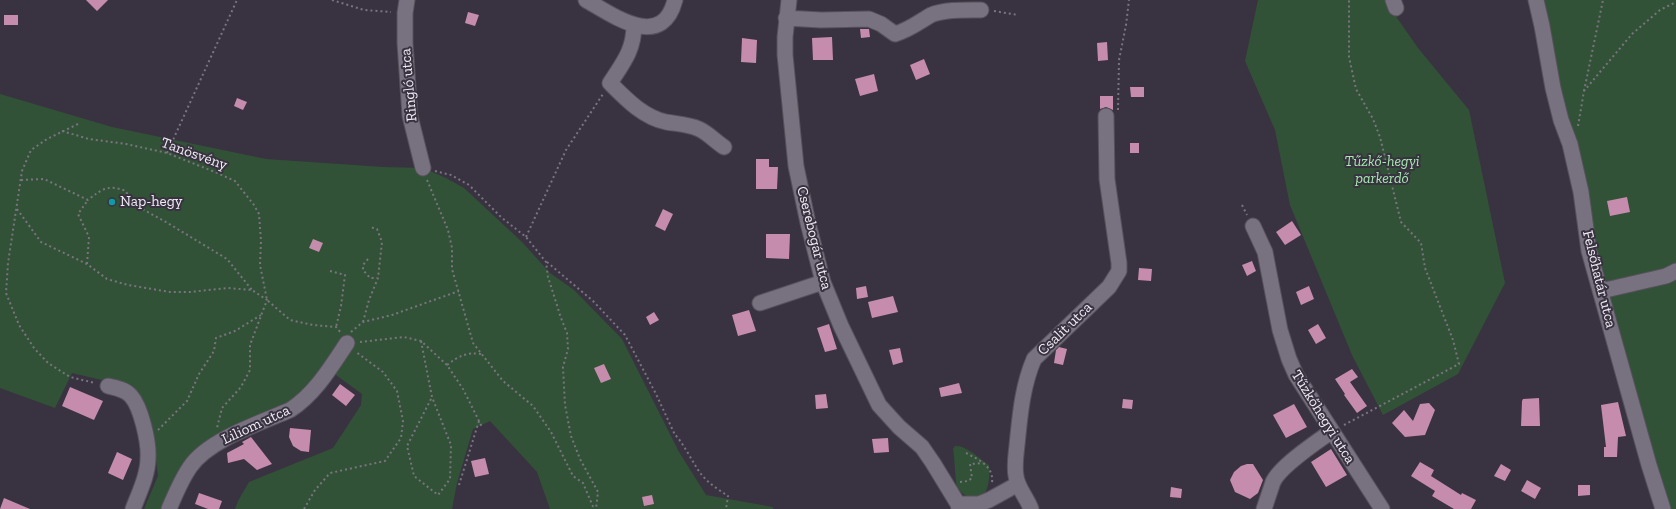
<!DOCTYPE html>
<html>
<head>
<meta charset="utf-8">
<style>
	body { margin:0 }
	canvas { display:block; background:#393240 }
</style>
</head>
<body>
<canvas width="1676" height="509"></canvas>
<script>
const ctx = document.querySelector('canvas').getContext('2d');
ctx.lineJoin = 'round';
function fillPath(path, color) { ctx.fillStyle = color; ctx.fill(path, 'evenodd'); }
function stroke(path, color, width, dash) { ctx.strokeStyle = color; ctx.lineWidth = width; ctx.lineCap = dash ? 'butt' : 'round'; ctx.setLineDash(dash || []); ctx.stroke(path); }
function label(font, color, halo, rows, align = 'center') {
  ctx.font = font + ' "Zilla Slab",serif'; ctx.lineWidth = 4; ctx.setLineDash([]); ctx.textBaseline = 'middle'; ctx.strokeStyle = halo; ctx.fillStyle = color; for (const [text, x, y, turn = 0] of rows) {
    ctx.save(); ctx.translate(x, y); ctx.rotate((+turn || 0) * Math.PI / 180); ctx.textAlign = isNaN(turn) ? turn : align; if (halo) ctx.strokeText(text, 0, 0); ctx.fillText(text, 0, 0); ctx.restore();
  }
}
fillPath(new Path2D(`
	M1258,0h131l6,15 23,33 51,62 36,173 -47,91 -75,41 -31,-60 -62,-150 -15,-75 -30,-69z
	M1532,0h144v509h-15z
	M0,94l112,33 154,32 117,8 40,1 23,10 18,10 58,54 28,31 24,17 48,49 57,113 27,43 67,12v2h-223l-13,-37 -47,-51 -17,8 -16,54 -5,26h-217l3,-8 11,-19 84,-34 28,-43 1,-11 -37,-27 -11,16 -25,20 -67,31 -37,27 -23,48h-18l14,-33 -5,-40 -10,-37 -16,-13 -55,-13 -17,35 -55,-20z
	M955,446c11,-1 25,13 34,19 1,14 0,39 -20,32 -5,-2 -10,-6 -12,-11 -2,-6 -2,-27 -4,-37z`), '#315236');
fillPath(new Path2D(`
	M86,0h22l-11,11z
	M468,12l11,3 -4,11 -10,-3z
	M4,15h14v10h-14z
	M860,29h9l1,8 -9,1z
	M832,37l1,23h-20l-1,-22z
	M742,38l15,2 -1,23 -15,-1z
	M1107,42l1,18 -10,1 -1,-18z
	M924,59l6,15 -14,6 -6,-15z
	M874,74l4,17 -18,5 -5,-17z
	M1130,87h14v10h-13z
	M1100,96h13v14l-7,-3 -6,2z
	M237,98l10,4 -4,8 -9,-4z
	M1130,143h9v10h-9z
	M756,159h13v8h9l-1,22h-21z
	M1627,197l3,15 -20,4 -3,-15z
	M663,209l10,5 -8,17 -10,-5z
	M1292,221l9,14 -16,10 -9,-13z
	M766,234h24l-1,25 -23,-1z
	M313,239l10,4 -4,9 -10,-4z
	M1252,261l4,10 -9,5 -5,-11z
	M1139,268l13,1 -1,12 -13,-1z
	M866,286l2,11 -11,2 -1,-11z
	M1309,286l5,13 -13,6 -5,-13z
	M893,296l5,16 -26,6 -4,-16z
	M749,310l7,21 -18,5 -6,-21z
	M654,312l5,8 -9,5 -4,-8z
	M829,324l8,25 -12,3 -8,-24z
	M1318,324l8,14 -10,6 -8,-14z
	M1059,347l8,2 -4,16 -9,-2 2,-13z
	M900,348l3,14 -10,3 -4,-15z
	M604,364l7,15 -10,4 -7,-15z
	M1352,369l6,8 -8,5 17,24 -10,7 -13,-18 1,-1 -10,-15z
	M959,383l3,10 -21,4 -2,-9z
	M340,384l15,11 -9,11 -14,-11z
	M70,387l33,14 -9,19 -32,-14z
	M826,394l2,14 -12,1 -1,-14z
	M1539,398l1,28h-19l1,-25 1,-2z
	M1123,399l10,1 -1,9 -10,-1z
	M1618,402l8,34 -8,1 -1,20h-13v-10h2l-5,-42z
	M1429,403l6,7 -10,25 -20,2 -13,-14 12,-13 9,11 7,-17z
	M1294,404l13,23 -21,11 -13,-23z
	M290,428l21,2 -2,22 -8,-1 -8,-5 -4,-9z
	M251,437l21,27 -15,6 -13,-11 -16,4 -1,-10 17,-9 -2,-2z
	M888,438l1,14 -15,1 -2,-14z
	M1331,449l16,26 -21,12 -15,-25z
	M117,452l15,7 -9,21 -15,-7z
	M485,458l4,16 -14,3 -4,-16z
	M1420,462l14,8 -3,6 30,19 1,-2 14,7 -5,9h-17l-22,-13 3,-5 -24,-15z
	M1247,464h6l10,16 -5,13 -8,6 -15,-7 -5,-12 4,-8 7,-6z
	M1501,464l10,6 -6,11 -11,-5z
	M1527,480l14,8 -6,11 -14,-8z
	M1578,485h12v10l-12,1z
	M1171,487l11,2 -1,9 -11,-1z
	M199,493l23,8 -3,8h-11l-13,-5z
	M652,495l2,9 -10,2 -2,-9z
	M4,498l26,11h-30z`), '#c58cad');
const minor = new Path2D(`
	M407,0l-2,13v30l5,73 13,52
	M586,0c28,16 76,51 89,0
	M789,0l-4,37v18l11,111 12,57 15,59 18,44 38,79 20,22 23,20 11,16 25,41 1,5
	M1393,0l3,8
	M1536,0l6,26 11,62 8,32 9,24 11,48 8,59 60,214 14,44
	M786,18l35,2 48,-1 12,5 14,10c14,-4 24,-12 36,-19 13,-6 36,-5 50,-5
	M634,25c0,25 -11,38 -24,58 16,16 33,34 56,39 11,2 22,2 33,7 9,4 17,13 25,18
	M1253,226l12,26 15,78 9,29 7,16 86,134
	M1601,291l65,-15 10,-5
	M760,303l63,-21
	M108,386c8,2 17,3 23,10 10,11 18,46 17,62 0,17 -9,35 -15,51
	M958,504h21l10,-4 29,-16
	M169,509c6,-14 12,-29 21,-42 18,-27 70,-44 100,-57 25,-16 41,-43 57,-67
	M1031,509c-4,-11 -14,-22 -15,-33 -2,-10 0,-21 1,-31 3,-29 5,-58 17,-86l75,-72 10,-16v-8l-12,-84 -1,-63
	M1264,509c3,-9 6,-18 9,-27 7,-16 45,-41 59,-51`);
stroke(minor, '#56515c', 17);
stroke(new Path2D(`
	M332,0l32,10 27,2
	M994,11l24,4
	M1584,91l19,-91
	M1118,110l1,-50 7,-35 3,-25
	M78,124l-31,15 -16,11 -9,21 -14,92 -2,30 13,32 15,23 14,15 22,14 25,6
	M1578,126l6,-35 48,-57 28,-24 16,-8
	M62,131l27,8 37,5 41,9 48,19 20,9 19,24 5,9 2,27 -1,24 7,35 23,20 23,5 23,2 5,6
	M167,153l70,-153
	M435,171l16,4 18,10 32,32 25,20 20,25 2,15 13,41 6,15 1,16 -5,18 2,38 6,31 9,23 18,33 -2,17
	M21,180l23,-1 44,21c14,-11 20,-16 38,-9l5,12 35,19 61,37 25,31
	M427,180l21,50 4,18v21l21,74 30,38 30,25 18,26 22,44 10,7 11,26
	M1242,205l5,10
	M17,209l24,33 46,22 20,15 21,6 42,7h20l38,-4 24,2 15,10 -17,45v25l-9,17 -19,21 -5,20
	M526,237l40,-87 37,-56
	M368,259l-5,6v5l7,8h7
	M547,262l46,39 32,34 31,59 19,41c6,4 19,30 26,39 7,9 18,16 27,22l-2,13
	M87,264l2,-27 -11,-23 10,-14
	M330,271l15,4 -4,31 -5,21
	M363,322l6,-22 9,-22 4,-36 -5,-13 -7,-2
	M351,332l12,-10 29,-7 67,-24
	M421,341l11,56 19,48 -1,34 -12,16 -24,-19 -7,-30 25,-49
	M360,342l44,-5 17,4 26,24 16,24 19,38
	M447,365c12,-9 19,-13 34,-11
	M1344,425l115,-61 -6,-24 -28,-72 -4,-25 -20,-21 -21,-85 -7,-18 -17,-30 -7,-32v-57
	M158,430l29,-29 12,-27 15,-23 2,-13 19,-7 26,-16
	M966,453c13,7 28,13 26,30
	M960,482l8,-1 4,-3 -2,-14 13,-1
	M459,485l20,-64
	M304,509l11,-19 15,-17 55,-12 16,-23 2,-17 -6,-30 -14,-19 -27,-20`), '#7a7480', 2, [2, 3]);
stroke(minor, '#787180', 15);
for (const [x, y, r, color] of [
	[112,202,4,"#0f9aa8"]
]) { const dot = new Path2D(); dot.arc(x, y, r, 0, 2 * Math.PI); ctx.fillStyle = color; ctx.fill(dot); stroke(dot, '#393240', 1.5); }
label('15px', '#f0ecf5', '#393240', [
	["Ringló utca",409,85,-95],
	["Tanösvény",194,154,20],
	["Cserebogár utca",814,238,76],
	["Felsőhatár utca",1599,279,76],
	["Csalit utca",1065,329,-44],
	["Tűzkőhegyi utca",1323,417,58],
	["Liliom utca",256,425,-25]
]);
label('italic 15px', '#a3eaac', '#393240', [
	["Tűzkő-hegyi",1382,162],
	["parkerdő",1382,179]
]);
label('15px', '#f0ecf5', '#393240', [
	["Nap-hegy",120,202]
], 'left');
</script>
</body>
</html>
